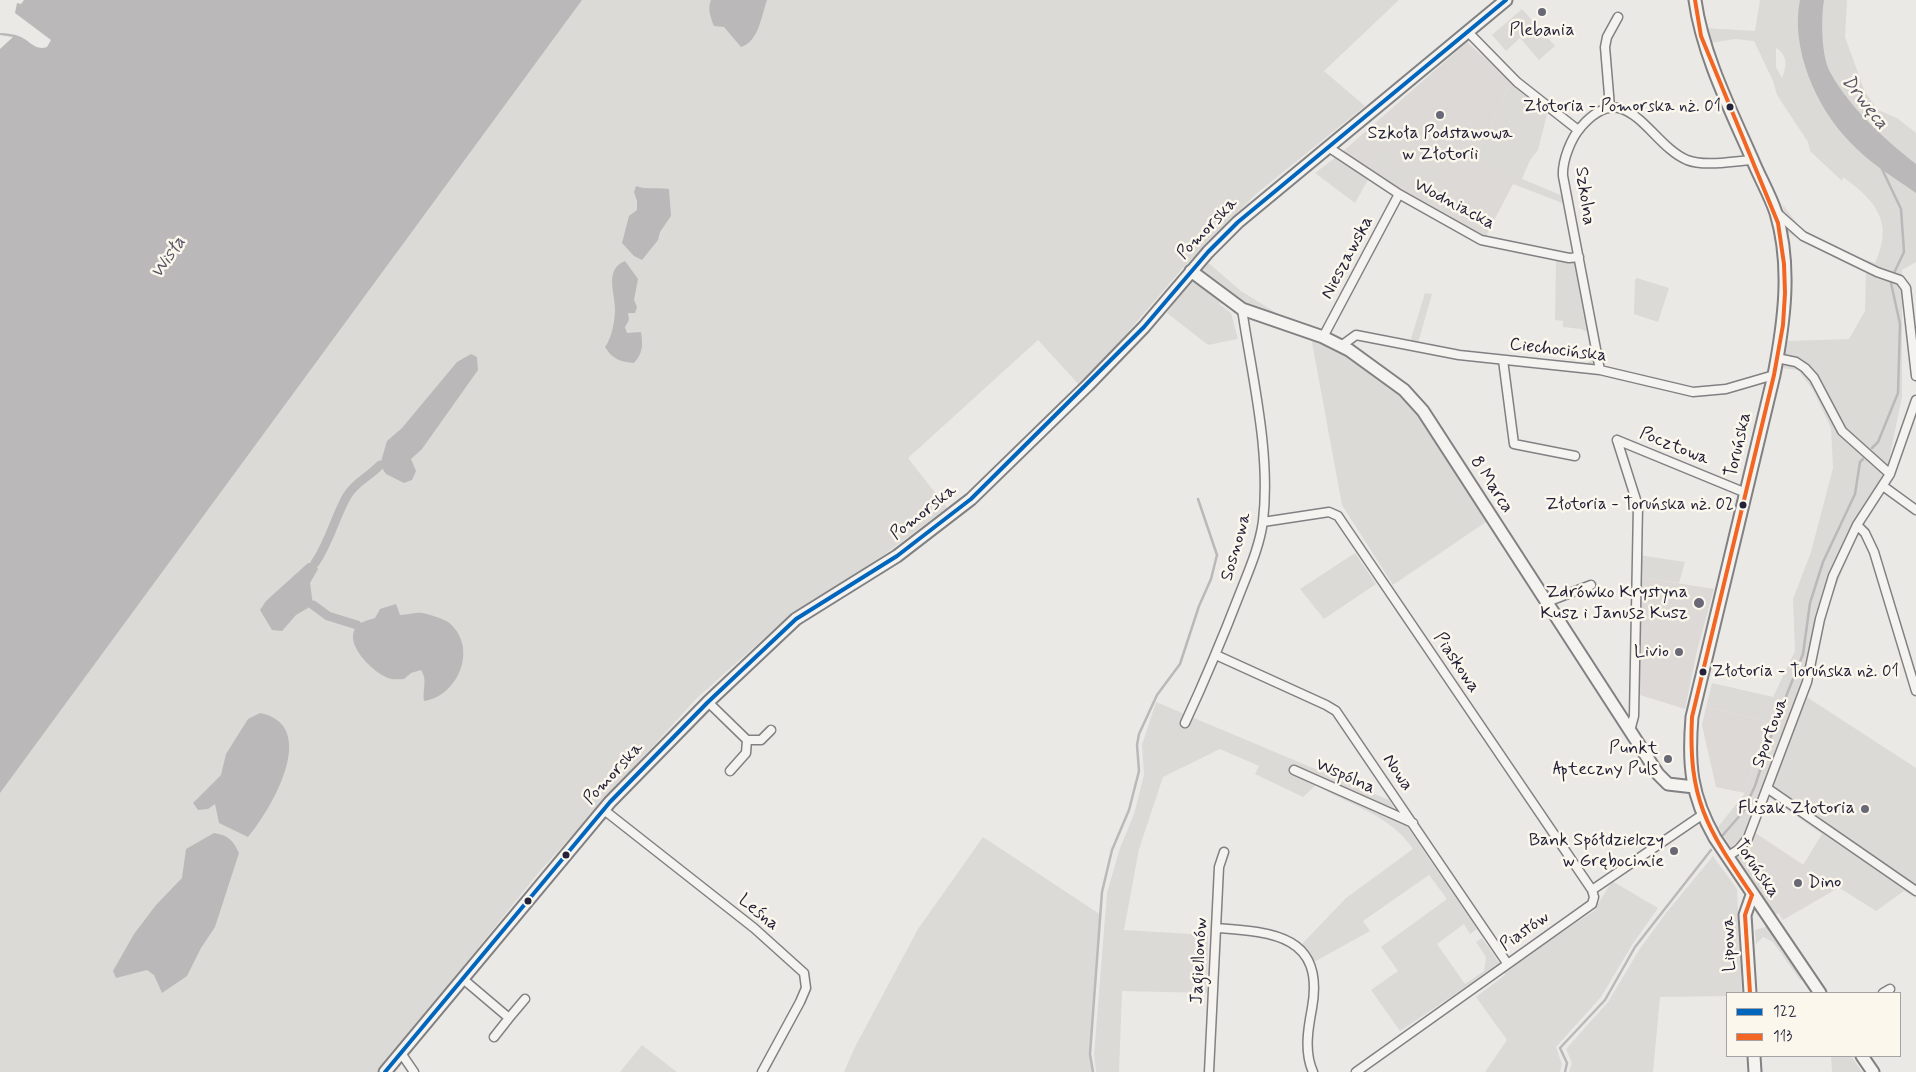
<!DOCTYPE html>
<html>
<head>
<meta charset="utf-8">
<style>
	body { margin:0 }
	#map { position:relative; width:1916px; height:1072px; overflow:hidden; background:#ebe9e5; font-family:Mynerve,sans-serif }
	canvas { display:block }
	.legend { position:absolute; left:1726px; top:992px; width:175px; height:65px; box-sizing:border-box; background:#fbf7ec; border:1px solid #a4a2a5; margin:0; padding:6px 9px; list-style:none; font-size:15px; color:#22223b }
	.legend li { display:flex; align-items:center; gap:10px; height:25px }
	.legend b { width:25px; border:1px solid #a4a2a5 }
</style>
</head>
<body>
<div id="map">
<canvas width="1916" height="1072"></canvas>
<ul class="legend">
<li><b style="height:6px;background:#0065bd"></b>122</li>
<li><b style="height:6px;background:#f26522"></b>113</li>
</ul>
</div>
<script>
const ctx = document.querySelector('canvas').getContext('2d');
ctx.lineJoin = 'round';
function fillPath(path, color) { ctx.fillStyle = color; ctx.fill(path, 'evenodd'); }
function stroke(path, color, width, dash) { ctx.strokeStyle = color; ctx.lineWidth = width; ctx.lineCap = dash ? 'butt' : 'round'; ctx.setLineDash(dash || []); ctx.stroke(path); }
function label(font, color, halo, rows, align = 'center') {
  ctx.font = font + ' Mynerve,sans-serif'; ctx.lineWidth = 5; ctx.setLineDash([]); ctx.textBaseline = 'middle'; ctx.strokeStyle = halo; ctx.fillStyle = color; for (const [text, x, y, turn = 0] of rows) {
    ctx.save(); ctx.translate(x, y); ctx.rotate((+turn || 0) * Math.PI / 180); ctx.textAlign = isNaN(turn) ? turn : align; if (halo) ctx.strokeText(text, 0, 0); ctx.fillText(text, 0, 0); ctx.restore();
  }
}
fillPath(new Path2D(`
	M1467,42l44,39 -31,68 -9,12 42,23 -28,54 -145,-84z
	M1639,577l75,12 -17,62 -12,58 -48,-15z
	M1706,707l60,14 -21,72 -29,-6 -14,-62z
	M1754,832l84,56 -55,32 -44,-66 13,-9z`), '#dcd9d6');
fillPath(new Path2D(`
	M331,0h1068l-75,71 41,35 -109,88 -75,76 -100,117 -43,-47 -130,118 39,50 -62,46 -103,68 -86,77 -156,172 -162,201h-378v-618z
	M1760,0h87l-2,37 20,55 13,18 19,8 19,15v129l-14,8v127l-16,77 -24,40 -4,18 -27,67 -16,61 -16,32 117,76v130l-12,-7 -28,20 -73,-46 19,-31 -56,-39 -14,50 -3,2 5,2v25l6,8 3,-3 18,33 -6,3 -57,-88 27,-34 21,-72 -60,-14 6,-24 61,14 22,-46 -2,-52 18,-47 22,-84 -2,-40 -18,-38 -15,-20 -17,-2 5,-27 63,-2 16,-28 1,-39 -19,-8 -62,-33 -2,-26 19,25 44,23 29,10c19,-41 1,-62 -32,-86l-1,4 -32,-30 -2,-9 -31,-47 -4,-14 -19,-40 -19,-2 -25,4 -6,-15 51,3zM1776,48c12,7 11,18 6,30l-6,-11z
	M1522,9l33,37 -16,14 -19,-22 -14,13 -14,-16z
	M1511,81l37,29 -10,40 -8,10 -8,19 41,17 2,8 -52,-20 -42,-22 9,-13z
	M1416,125l30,19 -12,18 -29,-19z
	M1386,135l57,36 -19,29 -56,-36z
	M1340,154l145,84 89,17 1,9 3,1 17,100 -9,-1 6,-5 -5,-27 -6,-3 -18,-2v-6l-8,-1 1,-62 -72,-14 -46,-22 -69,-44 -14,25 -40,-30z
	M1205,260l36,31 48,30 -71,-18 13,10 7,26 -30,6 -41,-32z
	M1637,278l32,10 -11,34 -24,-8 1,-34z
	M1425,293l7,1 -14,49 -8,-1z
	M1311,337l39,16 59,48 74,113 3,8 -93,63 -51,-80z
	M1355,553l21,31 -52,35 -24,-30z
	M1639,555l46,7 -6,21 -40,-6z
	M1156,702l233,98 88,129 -7,5 -6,-10 -27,20 28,40 19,-13 2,-14 -10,-15 6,-4 18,26 -100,67 -29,-41 27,-19 -17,-24 66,-48 -18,-24 -66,46 7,10 -56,31 -13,-17 45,-47 67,-49c-23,-35 -63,-43 -97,-64l-13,12 -48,-23 4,-8 -39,-17 -57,28 -24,72 -15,81 84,5 -1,58 -85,-2 -3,81h-23l-2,-17 13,-162 13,-45 14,-34 10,-39 -2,-30z
	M983,837l118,78 -11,139 3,18h-249l11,-25 63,-118z
	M1713,856l24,33 5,104h-15v3l-67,1 -7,75h-84l3,-9 -6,-14 42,-47 31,-52 27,-37z
	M1612,881l46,27 -26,37 -31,52 -45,50 6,17 -2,8h-75l22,-32 -31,-43 29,-22 -2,-4 91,-60z
	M1768,926l37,54h-5l-27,-38 -10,-5 -7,7 -1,-14z
	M642,1045l35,27h-57z
	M1831,1056h20l11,16h-30z`), '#dcdad6');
fillPath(new Path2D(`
	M24,0h558l-582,793v-744l13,-12 -13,-2v-2c7,0 14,1 21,4 9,4 14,14 26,10l4,-7 -36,-27 2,-10 4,1z
	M711,0h56c-6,17 -8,41 -26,47l-17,-20 -10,-1c-3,-7 -7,-18 -3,-26z
	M1800,0h24c-3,18 -3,55 6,72 19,35 55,68 86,92v29c-23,-16 -48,-31 -67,-52 -33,-34 -59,-93 -49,-141z
	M636,186c11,4 21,1 33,3l2,27 -11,16 -2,8 -16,20 -8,-4 -12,-13 7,-27 8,-6v-9l-3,-9z
	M625,261l13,18 -4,21 3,7 -2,6h-7l1,7 -4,7 2,6 14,-1c2,13 2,21 -7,31 -13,-1 -22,-4 -29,-16 7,-9 10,-27 10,-38 0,-16 -11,-40 10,-48z
	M471,354l6,3 1,13 -56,79 -11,10 5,12 -4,9 -8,3 -18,-9 -6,-9 7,-24 15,-13 55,-66z
	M308,563h7l3,6 -8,14 3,22 -17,10 -14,16 -10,-1 -12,-20 6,-9z
	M396,604l4,11c7,0 17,-3 22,-2 7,1 21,6 26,9 31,24 11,74 -24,79 -2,-11 4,-21 -3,-31l-10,3 -7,6c-5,0 -11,1 -16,-1 -15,-6 -46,-35 -31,-52 3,-4 12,-6 18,-8l5,-9z
	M260,713c61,12 11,97 -12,124l-29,-14 -4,-19 -7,5 -10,1 -5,-7 28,-28 5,-21 22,-35z
	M214,833c14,2 19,7 25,20l-24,74 -14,21 -14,28 -25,17 -8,-18 -7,-5 -31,8 -3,-7 21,-37 22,-29 26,-27 4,-29z`), '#bbb8ba');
stroke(new Path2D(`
	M1882,169l19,40 3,43 -10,21
	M1872,448l6,-6 20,-49 2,-69 -9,-41
	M1722,836l21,-24 12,-26 20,-62 28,-70 7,-51 13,-41 32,-68 5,-32 3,-3
	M1093,1072l-3,-18 12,-162 10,-42 17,-40 10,-39 -2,-26 2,-11 18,-39 23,-31 19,-58 12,-27 6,-24 -19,-56
	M1565,1072l2,-9 -7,-15 45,-48 30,-53 76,-97`), '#bbb8ba', 2.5);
stroke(new Path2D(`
	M315,563c14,-20 20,-46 32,-67 8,-14 22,-19 33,-31
	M313,605l15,11 29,9`), '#bbb8ba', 9);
const street = new Path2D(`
	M1468,32l49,50 61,48
	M1610,107l-5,-60 2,-10 11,-20
	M1328,147l71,47 82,46 88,18 10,-1
	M1776,212l27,24 74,36 23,8 6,8 10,88
	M1323,337l76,-143
	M1341,346l15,-11 103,20 141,15 93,22 33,-3 48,-14
	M1777,358l19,4 9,6 9,10 28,53 48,43
	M1503,360l11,84 61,12
	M1600,370l-37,-194c-1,-15 8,-38 18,-49 46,-53 68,17 106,33 18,7 46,1 65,0
	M1617,440l21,66 -4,210 -4,15
	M1617,440l129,53
	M1883,486l33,24
	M1263,522l66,-10 9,4 254,374
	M1857,525l8,8 9,19 42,139
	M1547,602l44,-17
	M1216,655l110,50 10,6 171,252
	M708,702l39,38h14l10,-10
	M1185,723c20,-43 38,-86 55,-130 9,-23 20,-48 23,-72 8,-69 -11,-144 -21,-212
	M1294,770l119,53
	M730,771l16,-18 1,-13
	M1767,788l149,103
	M604,810l150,118 50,45 2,15 -6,14 -38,70
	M1727,857l12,-8 9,-11 59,-156 13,-63 13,-43 24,-51 33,-51 26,-74
	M1217,928c55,4 108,7 95,80 -4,21 -8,44 1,64
	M463,979l46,39 16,-19
	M1883,993l7,-4
	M494,1037l15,-19
	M401,1053l13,19
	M1209,1072l10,-205 5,-15
	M1356,1072l236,-168 2,-7 -2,-7 110,-75`);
const secondary = new Path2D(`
	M1695,0c7,53 36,111 58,161 7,17 17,34 23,52 16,53 8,110 -2,162l-82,342c-4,48 -1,79 23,121l105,155
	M1191,271l51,38 81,28 26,13 55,40 19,21 235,363 10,10 26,3
	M1750,993l-5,-78 7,-20
	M1754,1056l1,16
	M1862,1056l11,16
	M385,1072l225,-270 98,-100 88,-83 101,-63 74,-57 117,-114 56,-58 64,-75 30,-30 268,-222`);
stroke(street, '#818083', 11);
stroke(secondary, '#818083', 15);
stroke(street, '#f4f3ef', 8);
stroke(secondary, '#f4f3ef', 11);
stroke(new Path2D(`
	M385,1072l225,-270 98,-100 88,-83 101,-63 74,-57 173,-172 64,-75 30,-30 268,-222`), '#0065bd', 4);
stroke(new Path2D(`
	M1695,0l6,36 77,187 6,41 1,29 -2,32 -9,50 -82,342c-4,83 15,111 60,178
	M1750,993l-5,-78 7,-20`), '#f26522', 4);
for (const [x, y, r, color] of [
	[1542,12,5,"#686876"],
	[1730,107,4.5,"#22223b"],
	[1440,115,5,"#686876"],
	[1743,505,4.5,"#22223b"],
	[1699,603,6,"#686876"],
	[1679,652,5,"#686876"],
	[1703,672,4.5,"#22223b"],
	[1668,759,5,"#686876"],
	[1865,809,5,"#686876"],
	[1674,851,5,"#686876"],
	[566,855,4.5,"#22223b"],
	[1798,883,5,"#686876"],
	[528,901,4.5,"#22223b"]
]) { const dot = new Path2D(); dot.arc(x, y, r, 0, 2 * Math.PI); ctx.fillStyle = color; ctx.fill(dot); stroke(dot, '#fbf7ec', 2); }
label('17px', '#22223b', '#fbf7ec', [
	["Złotoria - Pomorska nż. 01",1721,107],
	["Złotoria - Toruńska nż. 02",1734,505],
	["Złotoria - Toruńska nż. 01",1712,672,"left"]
], 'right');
label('18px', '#22223b', '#fbf7ec', [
	["Plebania",1542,31,"center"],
	["Szkoła Podstawowa",1440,134,"center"],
	["w Złotorii",1440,155,"center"],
	["Zdrówko Krystyna",1688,593],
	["Kusz i Janusz Kusz",1688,614],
	["Livio",1669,652],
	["Punkt",1658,749],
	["Apteczny Puls",1658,770],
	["Flisak Złotoria",1855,809],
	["Bank Spółdzielczy",1664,841],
	["w Grębocinie",1664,862],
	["Dino",1808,883,"left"]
], 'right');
label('18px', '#22223b', '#fbf7ec', [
	["Szkolna",1584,196,82],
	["Wodniacka",1454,205,28],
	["Pomorska",1208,229,-46],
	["Nieszawska",1348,258,-62],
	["Ciechocińska",1558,351,7],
	["Toruńska",1739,445,-77],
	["Pocztowa",1674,447,22],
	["8 Marca",1491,485,57],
	["Pomorska",924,513,-38],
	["Sosnowa",1237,547,-74],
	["Piaskowa",1456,663,56],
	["Sportowa",1771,733,-70],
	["Nowa",1397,773,56],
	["Pomorska",614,774,-47],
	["Wspólna",1345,777,24],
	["Toruńska",1756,869,56],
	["Leśna",758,913,39],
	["Piastów",1525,932,-35],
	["Lipowa",1730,944,-92],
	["Jagiellonów",1200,961,-87]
]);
label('italic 19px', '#575666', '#fbf7ec', [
	["Drwęca",1864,103,52],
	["Wisła",169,258,-55]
]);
</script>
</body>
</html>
